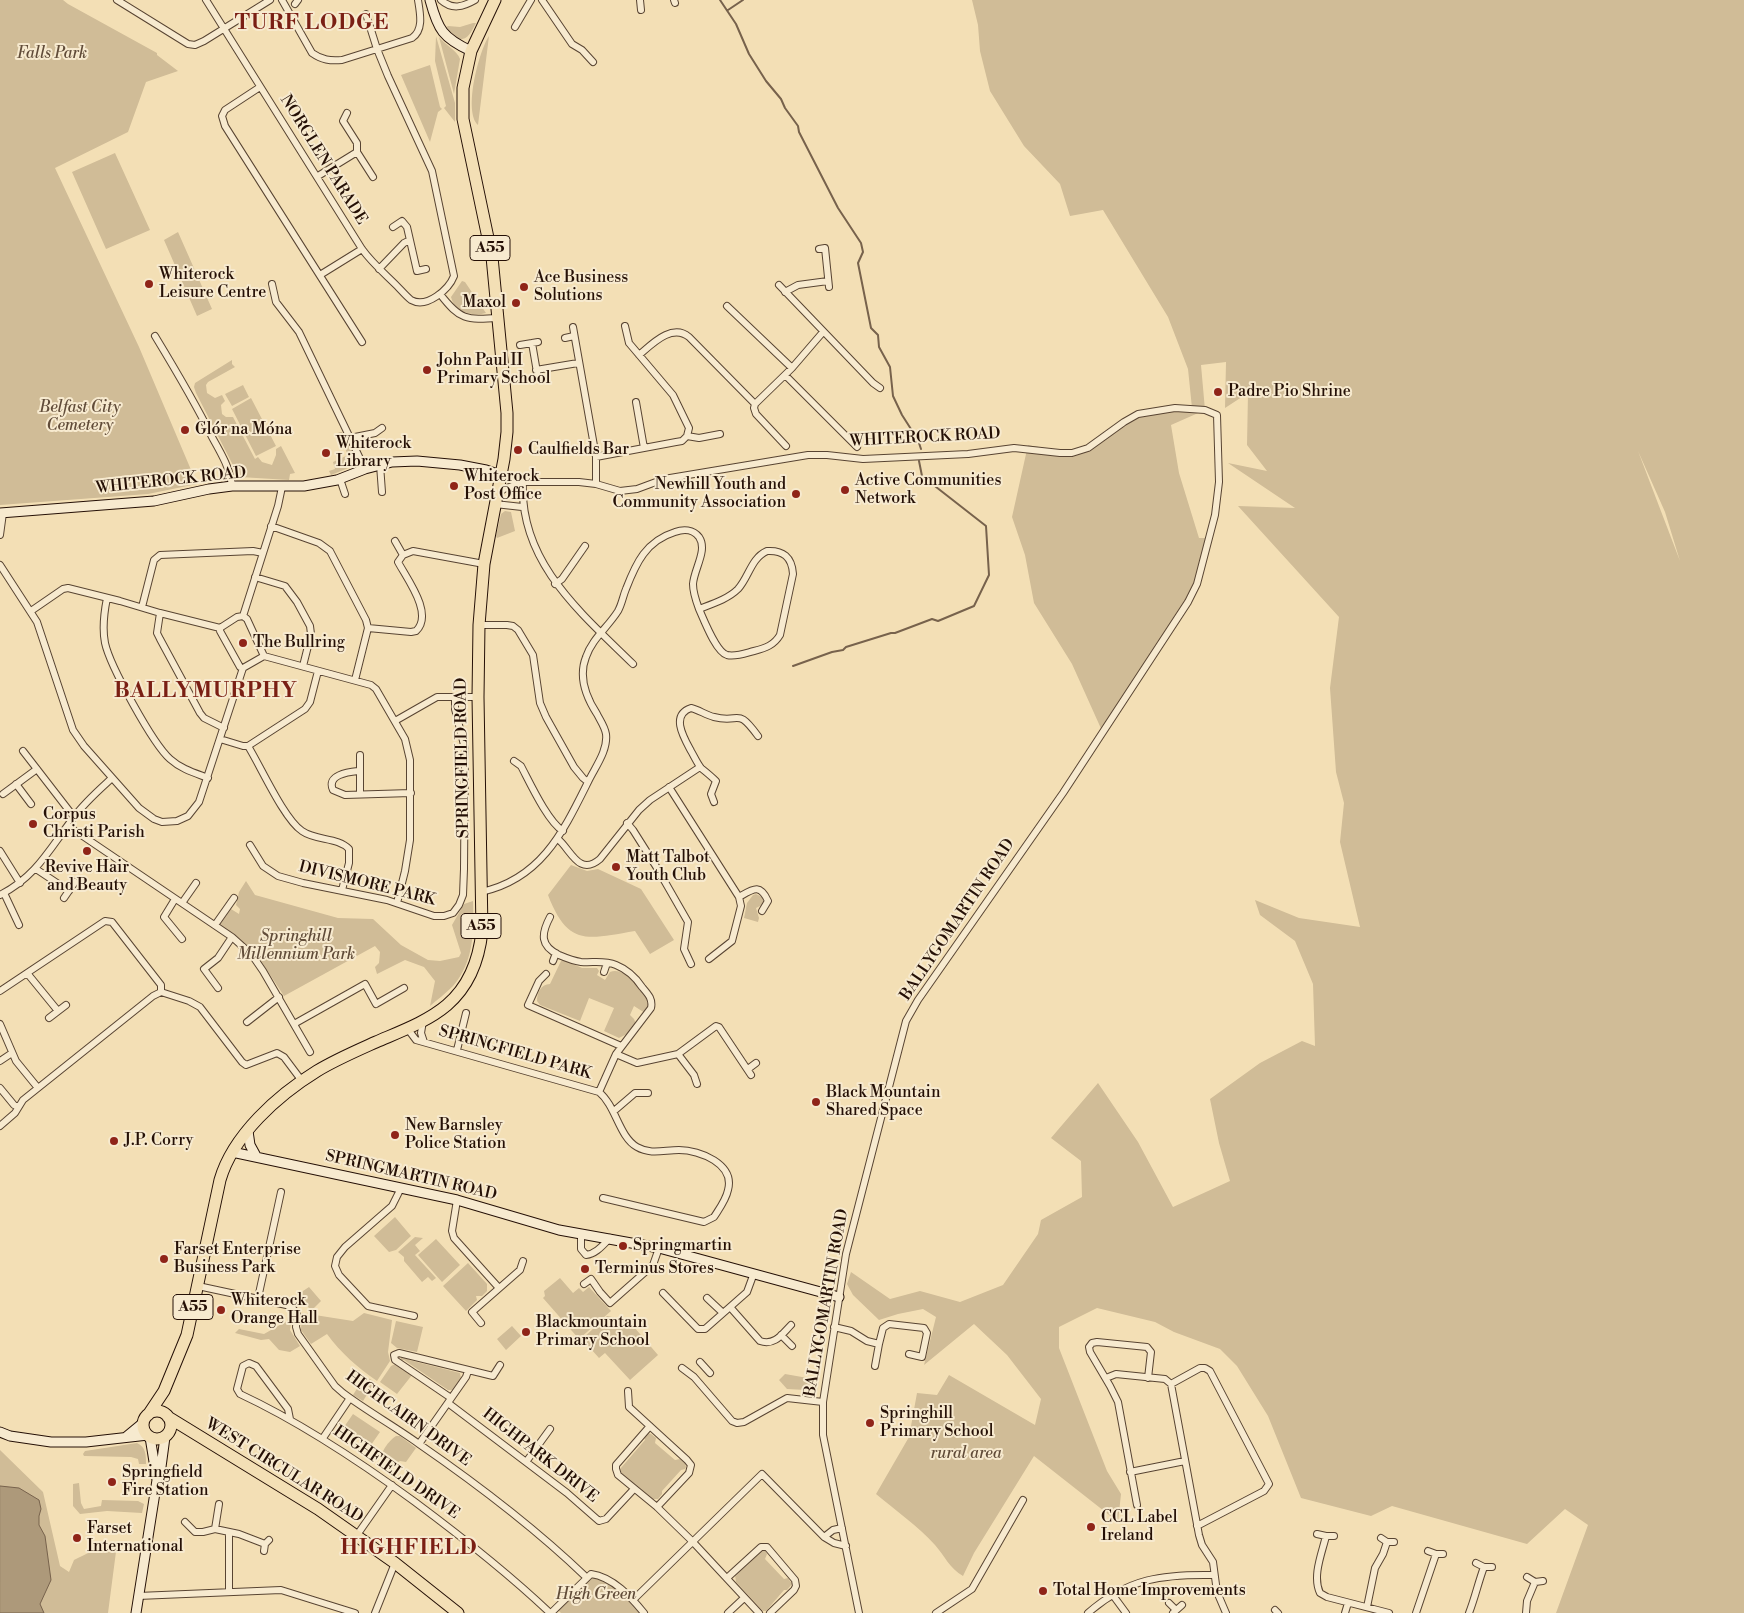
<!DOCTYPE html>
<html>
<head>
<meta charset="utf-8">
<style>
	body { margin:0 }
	canvas { display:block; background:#f3dfb5 }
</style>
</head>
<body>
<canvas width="1744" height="1613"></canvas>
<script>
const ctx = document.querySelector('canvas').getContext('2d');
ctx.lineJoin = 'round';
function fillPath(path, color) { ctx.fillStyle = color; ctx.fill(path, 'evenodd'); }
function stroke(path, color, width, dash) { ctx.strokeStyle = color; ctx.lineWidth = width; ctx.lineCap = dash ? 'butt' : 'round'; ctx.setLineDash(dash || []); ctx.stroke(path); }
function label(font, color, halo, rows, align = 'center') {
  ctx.font = font + ' "Libre Bodoni",serif'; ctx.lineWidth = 4; ctx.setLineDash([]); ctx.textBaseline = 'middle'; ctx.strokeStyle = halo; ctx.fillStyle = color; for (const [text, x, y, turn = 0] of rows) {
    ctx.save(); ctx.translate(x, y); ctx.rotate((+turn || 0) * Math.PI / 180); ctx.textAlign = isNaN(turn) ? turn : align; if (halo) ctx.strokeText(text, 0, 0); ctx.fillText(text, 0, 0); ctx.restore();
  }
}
fillPath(new Path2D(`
	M0,0h63l5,4 89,49v2l21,16 -32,11 -18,50 -73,36 84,179 58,137 -49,10 -148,11z
	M972,0h772v1613h-188l32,-88 -23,-16 -38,35 -135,-38 -21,10 -70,-18 -33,-82 -31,-50 -17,-17 -46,-17 -19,-10 -58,-14 -38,19v21l48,123 14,23 -3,28 -84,-66 -60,97 -11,23c-13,-7 -19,-21 -28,-31 -17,-19 -40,-35 -59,-51l33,-57 8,-44 20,2 12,-20 86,50 6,-26 -34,-44 -33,-31 -50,41 12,-48 -13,-8 -25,5 -19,6 -26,-25 -6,-11 4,-12 39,27 30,-8 40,11 43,-17 35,-51 3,-14 41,-23 -1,-36 -30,-23 47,-55 40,59 35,65 57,-26 -11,-38 -9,-44 50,-36 42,-22 13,5 -2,-62 -18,-43 -35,-26 -5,-15 44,18 61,9 -20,-85 4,-39 -8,-31 -6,-84 9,-71 -101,-111 57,2 -67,-45 39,8 -20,-26 1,-52 -23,15 1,-46 -25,3 4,45 -34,15 8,48 20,65h9l-7,31 -13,33 -85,131 -31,-69 -38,-61 -9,-48 -13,-38 16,-72 44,8 29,-13 37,-26 54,-6 -4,-39 -20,-52 -65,-107 -33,6 -10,-32 -36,-38 -34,-55 -10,-40 -2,-26zM1638,451l27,61 15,49z
	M473,23h3c-6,11 -8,18 -21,16l-10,-11 3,-2 12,1z
	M436,36l19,67v19l-11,-14 2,-2 -11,-45z
	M489,36l-11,89c-15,-14 1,-74 11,-89z
	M439,37c6,8 18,13 21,22l-6,35z
	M430,65l10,42 2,2 -4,3 -8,30 -29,-67z
	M115,153l35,77 -44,19 -34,-77z
	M178,232l34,77 -15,7 -33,-76z
	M462,281l3,1 21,31c-13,4 -32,-1 -35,-16z
	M232,360v4l3,3 -27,15 -2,3 1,8 8,5 7,-3 3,6 -4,4 1,9 4,3h7l22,42 3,-2 4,5 10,3 4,-10v-6l5,-3 14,27 -5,1 -1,6 -49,-3 -2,-2 -42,-82 -2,-6 1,-4z
	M243,385l6,12 -17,9 -7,-12z
	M251,398l25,48 -20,10 -24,-47z
	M340,432h2l13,26 1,5 -5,4 -20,8 -2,-4 6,-2 -2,-7 15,-7 -10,-22z
	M505,511l6,1 4,19 -18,7 -1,-2 5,-22z
	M571,865l16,6 11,-2 43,20 33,51 -24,14 -15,-23c-48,8 -67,16 -87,-36z
	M246,881l9,14 83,23 35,1 28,26 27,15 12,1 19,-4 2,-4 -9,-28 12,-21 9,-3c1,30 1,61 -20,85 -7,7 -16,14 -23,20l5,-25 -11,-14 -19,-7 -28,14 -2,-7 4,-4 1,-11 -5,-6 -91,50 -25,-38 -26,-25 -15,-6 13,-18 8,5 1,-5 -4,-4 3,-13z
	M756,894l6,3 2,4 -2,4 -6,3 3,10 -1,4 -14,-4 3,-15 6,-8z
	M564,960l18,8h15l2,3 -2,4 8,5 5,-8c16,-6 35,20 39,32l-4,9 -11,-7 -4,9 4,4 2,5 -9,10 -8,4 -15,-7 10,-23 -25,-10 -9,23 -40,-16 -3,-4c0,-8 4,-17 13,-17l11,-23z
	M395,1217l16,19 -15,14 -7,2 -15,-16z
	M415,1237l8,1 -8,7 5,6 -5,4 21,23 -4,3 -4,-4 -6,5 -18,-21v-4l-6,-5z
	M436,1239l24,26 -18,17 -24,-27z
	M468,1263l19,21v7l-5,5h-6l1,4 -11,11 -23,-25z
	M560,1278l13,15 6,-5 4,4 6,-5 22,24 -32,28 -36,-41 2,-2 -1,-5z
	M309,1287l12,14 -8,8 -4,-1 -12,-13z
	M289,1311l3,5 -2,14 10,16 -10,6 -11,-2 -10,-11 -8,1 -26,-7 4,-4 25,5 23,-13z
	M302,1313l51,8 11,-8 28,7 -4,32 2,9 -13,20c-20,-14 -36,-28 -50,-47l-16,10 -10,-14z
	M607,1316l21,4 30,35 -28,25 -25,-27 -6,5 -17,-19z
	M396,1321l27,6 -6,25 -20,-4 -6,-5z
	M512,1326l9,10 -15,14 -9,-11z
	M402,1356l5,1 2,3 51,13 1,6 -8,11h-5l-44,-30h-4z
	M395,1364l17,11 -15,19 -17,-12 11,-16z
	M785,1374l34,6 -2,11 -6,4 -5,-1v-4l-19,-1 -8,-9z
	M365,1376l10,6 -12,19 -10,-6z
	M353,1414l27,18 -9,13 -27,-18z
	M648,1433l3,1 5,4 -1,5 20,17 5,-1 5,4 1,4 -1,2 -4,1 -19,21v3l-4,5h-5l-31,-25 -2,-5 25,-29 -1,-3z
	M396,1436h4l16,12 -10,14 -6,-1 -7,4c-3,-2 -9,-4 -10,-8 -3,-6 8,-18 13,-21z
	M137,1443c9,4 9,12 9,21h-7l-1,-5 -7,-2 -47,-1 -1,-2 2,-3z
	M0,1450l43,42 17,74 9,6 5,-12c13,-6 29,-16 43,-16l-9,69h-108z
	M79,1483l2,20 3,6 17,-3 1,-6 36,1 6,3 -2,9 -35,-2 -27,3 -7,-8v-22z
	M762,1550h3l2,4 -2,5 19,20 4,-1 4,6 -5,6h-3l-18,21h-3l-27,-29 -1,-7z
	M591,1577c20,5 36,20 49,36h-79l-3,-3z`), '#d0bc97');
const water = new Path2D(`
	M0,1486l19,2 20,12 2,9 -2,7v9l6,11 6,44 -11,24 4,9h-44z`);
fillPath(water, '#ad997a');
stroke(water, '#77624c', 1);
stroke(new Path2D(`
	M720,0l16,24 13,30 17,27 15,18 4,9 13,18 1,6 39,76 23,35 2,9 -5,11 13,65 7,7 1,12 11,20 3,29 9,19 16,25 3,9
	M728,10l15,-10
	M793,666l39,-14 11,-2 3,-3 45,-14h4l37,-14 6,2 36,-15 15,-31 -3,-49 -64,-50 -3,-15`), '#77624c', 2);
const street = new Path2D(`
	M117,0l71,44 7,1 9,-4 66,-41
	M206,0l156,249c10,14 23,25 35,37 4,4 9,10 14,14 16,9 38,-11 43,-24l-22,-105 -44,-95 -11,-27 -11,-35
	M282,0l30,53c10,7 18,8 30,7l70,-22c12,-8 8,-25 6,-38
	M441,0c11,10 22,7 34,0
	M542,0l30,44 10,6 11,12
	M640,0l1,10
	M674,0l1,3
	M295,4l3,-4
	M515,27l16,-27
	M260,87l-35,23 -3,6 3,10 137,216
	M347,113l-4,8 14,22v9l16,25
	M318,176l39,-24
	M393,227l9,-6 5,6 10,44 9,-2
	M819,249l6,-1 4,39
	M379,269l25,-26 6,-3
	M320,275l42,-26
	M272,284l4,18 23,30 66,137
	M779,285l94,98 7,5
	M785,292l13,-7 30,-4
	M440,294c20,26 26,26 58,24
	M727,306l65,62
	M625,326l4,17 44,52 16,33 -2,8
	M573,327l23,130v27
	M155,336c20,33 40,66 57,101 9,16 18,31 20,49
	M565,338l9,-2
	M532,343l6,35
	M520,345l18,-3
	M639,355c13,-11 33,-32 50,-18l66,67 37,-36 31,-36
	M536,370l42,-7
	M785,375l72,72
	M636,402l8,46
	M755,404l-1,4 2,6 30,32
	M687,436l12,2 21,-4
	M350,438l25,-5 7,-5
	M596,457l80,-15 6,-1 5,-5
	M380,465l2,27
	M500,475l14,6 9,1h56l17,2 24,7 17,-2 27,-10 144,-24h19l36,4 105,-5 46,-6 46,5h12l16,-5 36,-26 14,-8 37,-6 30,2 12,5 2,67 -4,33 -18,69 -9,18 -125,191 -145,207 -12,21 -60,233 -23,148v33l36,178
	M340,479l5,15
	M497,494l7,-5 19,-7c-4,80 58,131 110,182
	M495,504l27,3
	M271,526l48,17 11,8 36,69 2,8 -13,52
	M0,535l3,-22
	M395,541l8,14
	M767,551c16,-1 25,6 26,23l-13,61c-6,10 -14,13 -26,16 -8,2 -18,6 -27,4 -11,-3 -23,-35 -28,-46 13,-5 29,-10 39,-20 11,-12 13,-31 29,-38z
	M0,565l37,57 36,108 11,16 55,62 15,11 8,3 15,-1 11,-5 11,-14 44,-134
	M255,577l30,9 12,16 13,24 1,8 -8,32
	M555,584l7,-5 23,-33
	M107,598c-3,15 -5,30 -2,45 5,23 48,101 65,116 11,10 25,14 38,19
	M142,607l12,-47 6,-5 93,-4 10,2
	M31,611l32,-22 5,-1 52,13 40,12 60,15
	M160,613l-3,20 3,6 40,74 4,5 20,10
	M243,616l35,-110 4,-19
	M243,616l4,3 17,37
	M479,625h28l6,1 5,4 15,25 7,48 6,14 28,50 9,11 5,4
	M220,628v3l20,36 3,1
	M220,628l17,-11 6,-1
	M368,628l43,4 5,-1c18,-17 -9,-52 -18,-69l5,-7 10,-4 71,13
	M264,656l107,29 5,4 29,50 5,21v80l-5,31 -8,32
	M243,668l21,-12
	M395,721l42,-24h41
	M220,739l23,7h5l57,-37 5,-7 8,-31
	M248,746c13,21 36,73 54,85 14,10 36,6 47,18v14l-7,27
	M23,751l51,66
	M360,755v39
	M514,761l7,5c9,17 27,56 42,65
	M358,771c-10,1 -32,4 -25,19l12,5 66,-2
	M16,784l15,20
	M669,787l70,110 2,9 -9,35 -23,18
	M3,794l34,-25
	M714,802l-3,-8 5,-13c-5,-5 -10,-9 -15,-13 -4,-5 -7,-12 -10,-17 -7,-13 -21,-36 0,-43 8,2 15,7 23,9 27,7 22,-11 44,19
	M627,823l6,7 24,38 31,54 -4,27 7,15
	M68,826l164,111 20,18 11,16 47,81
	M558,839c13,11 21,38 42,20l39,-49 11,-10 50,-33
	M250,845l13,21 15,10 25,7 84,17 47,16h10l9,-3 6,-8 4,-10 1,-26 1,-120 -10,-40v-12
	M0,851l20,32
	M36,869l33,22
	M481,892c61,-13 83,-62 108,-112 7,-14 19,-30 17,-46 -1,-7 -6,-14 -9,-20 -11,-17 -19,-37 -11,-57 6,-18 22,-30 32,-46 4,-7 5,-15 8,-22 10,-26 20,-48 49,-57 8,-3 18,-3 24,5 9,13 -5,32 -6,47 0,9 3,17 6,25
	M4,893l15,32
	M0,895c37,-19 50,-47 74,-78 11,-15 25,-27 38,-39
	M739,897c14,-8 21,-14 29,4l-6,10
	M64,898l11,-16
	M175,899l-11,18 18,22
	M182,903l14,-20
	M550,917c-9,17 -10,29 9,38 7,3 15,6 22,7 12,1 23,-2 35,3 10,4 20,13 26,22 6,7 11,12 9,21l-35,46 -17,38
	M215,925l19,-27
	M553,961l3,-8
	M604,972l3,-9
	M27,973l31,38
	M546,974l-7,7 -11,24 93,41
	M218,988l-14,-19 14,-11 14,-21
	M0,991l105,-70 7,1 49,63v7
	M49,1018l17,-13
	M423,1021l-2,12 3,9
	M247,1022l32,-25
	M0,1024l16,37 22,27
	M294,1024l71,-40 11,20 28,-16
	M407,1028l9,12 183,52c17,14 20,45 38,55 14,8 27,3 42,3 21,0 56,14 49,40 -2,10 -9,19 -14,27l-10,5 -101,-24
	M457,1050l9,-37
	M616,1054l21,9 41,-9 38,-28 3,1 32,48
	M678,1054l16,21 3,9
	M0,1061l12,-8
	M748,1069l8,-6
	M0,1088l14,17 4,2
	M614,1111l21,-18h13
	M0,1126l15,-13 8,-13 130,-104 8,-4 28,9 11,6 42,55 4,3 31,-12 7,4 18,24
	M401,1188l-9,18 -47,41 -8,10 -2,9 4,9 29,31 46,10
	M457,1200l-5,31 2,7 45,50
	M581,1234v15l5,6c10,-1 17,-10 24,-17
	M584,1284l7,-5 9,13 10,11 43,-38 6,-17
	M198,1286l93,20 6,8 -1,13 2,7 37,52 8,7c24,18 51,33 76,51 58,40 116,84 167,133
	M663,1293l35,36h7l42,-37 7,-19
	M258,1298l23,-106
	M707,1298l16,15
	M730,1307l30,34c15,5 22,-7 31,-16
	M481,1323l-9,-11 48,-42 3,-9
	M834,1327l17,4 16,10 12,3 4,-16 6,-4 35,4 3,5 -5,24 -13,-3
	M781,1335l11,11
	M700,1362l10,11
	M875,1366l4,-22
	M682,1368l12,9 38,44 5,2 7,-1 43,-24 36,4
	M1106,1378l10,-4 49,5 6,5 29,-16h5l5,3 59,113 -5,7 -67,35
	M1171,1384l28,151 3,10 11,17 4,30 9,21
	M628,1391l1,16 58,53 4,5 -2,8 -32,34
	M451,1398l-56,-38 -1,-5 5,-2 94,23 7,-11
	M448,1403l119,90 32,28 7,-2 28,-30
	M290,1419l-2,-10 -32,-43 -7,-3 -6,3 -6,23 3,5c62,29 119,67 175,108 47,35 93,71 135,111
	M650,1426l-34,39v4l2,6 39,32 35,34 67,72
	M323,1438l27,-40
	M419,1444l47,-67 2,-6
	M526,1462l24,-33
	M1130,1472l55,-11
	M1137,1505l-19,-103 -8,-16 -20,-34 -1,-5 3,-4 5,-1 50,5 4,5 -3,26
	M185,1522l10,10h8l12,-3 24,5 26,10
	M215,1529l4,-25
	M1317,1534l9,2h8
	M357,1535l35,-50
	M1326,1536c-4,17 -14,40 -6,57l7,4 62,16
	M824,1537l9,-7 9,-2
	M1381,1538l6,4h7
	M264,1551l1,-7 4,-4
	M1428,1551l8,3h7
	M1476,1563l8,4h8
	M1527,1577l8,5 8,-1
	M727,1578l34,-31h6l28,33 1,6 -2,4 -24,23
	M229,1591v-59
	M1112,1594l14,19
	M138,1596l143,-6 74,23
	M633,1600l129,-126 62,63 10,6 12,3
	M1169,1603l7,7
	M1367,1607l8,-39 8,-14 4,-12
	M1275,1610l3,3
	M375,1613l20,-50
	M551,1613l40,-39c22,3 40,23 53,39
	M728,1613l16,-15
	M936,1613l36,-24 51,-89
	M1088,1613c40,-35 75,-39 126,-38
	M1173,1613l9,-8
	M1345,1613l3,-10
	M1416,1613l20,-59
	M1469,1613c6,-15 9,-30 15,-46
	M1526,1613l1,-12 8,-19`);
const secondary = new Path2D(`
	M430,0c8,30 13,38 41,51
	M0,513l154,-12 55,-12 23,-3h72l33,-6 28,-11 27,-7 25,-1 43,4 26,5 14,5
	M248,1131l2,14 6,11
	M232,1152l225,48 102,30 100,18 180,49
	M0,1432l10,4 41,6h35l62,-7
	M126,1437l17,-14
	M150,1437l7,43
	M136,1613l21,-133 4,-13 4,-30`);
const highway = new Path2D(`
	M143 1425a14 14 0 1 1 28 0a14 14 0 1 1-28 0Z
	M148,1415l16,-24 23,-56 33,-155c13,-45 58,-85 97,-109 18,-11 39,-20 59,-29 23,-10 51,-20 71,-37 22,-19 32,-45 35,-74l-4,-234 1,-72 5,-61 20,-105 3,-27v-19l-15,-156 -29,-138v-31l8,-37 24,-51
	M168,1417l150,92 77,54 63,50`);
stroke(street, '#584432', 8);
stroke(secondary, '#251006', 11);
stroke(highway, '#251006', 13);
stroke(street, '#f7eacf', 6);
stroke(secondary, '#f7eacf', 9);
stroke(highway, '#f3dfb5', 11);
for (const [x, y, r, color] of [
	[149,284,5,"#8f2418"],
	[524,287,5,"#8f2418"],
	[516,303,5,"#8f2418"],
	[427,370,5,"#8f2418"],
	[1218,392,5,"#8f2418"],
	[185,430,5,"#8f2418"],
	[518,450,5,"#8f2418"],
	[326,453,5,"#8f2418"],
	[454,486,5,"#8f2418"],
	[845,490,5,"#8f2418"],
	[796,494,5,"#8f2418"],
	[243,643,5,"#8f2418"],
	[33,824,5,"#8f2418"],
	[87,851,5,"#8f2418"],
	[616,867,5,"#8f2418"],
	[816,1102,5,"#8f2418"],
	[395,1135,5,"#8f2418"],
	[114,1141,5,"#8f2418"],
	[623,1246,5,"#8f2418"],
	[164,1259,5,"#8f2418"],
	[585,1269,5,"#8f2418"],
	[221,1310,5,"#8f2418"],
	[526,1332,5,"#8f2418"],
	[870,1423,5,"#8f2418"],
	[112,1482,5,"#8f2418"],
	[1091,1527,5,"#8f2418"],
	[77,1538,5,"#8f2418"],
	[1043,1591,5,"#8f2418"]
]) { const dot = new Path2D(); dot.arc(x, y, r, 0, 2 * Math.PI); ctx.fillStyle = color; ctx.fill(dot); stroke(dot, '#f7eacf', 2); }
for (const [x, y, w] of [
	[490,248,40],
	[481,926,40],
	[193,1307,40]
]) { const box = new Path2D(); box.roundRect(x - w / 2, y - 12.5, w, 25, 4); ctx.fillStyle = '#f7eacf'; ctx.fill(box); stroke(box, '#251006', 1); }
label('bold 15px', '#251006', null, [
	["A55",490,248],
	["A55",481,926],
	["A55",193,1307]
]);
label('italic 16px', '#614c39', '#f7eacf', [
	["Falls Park",52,54],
	["Belfast City",80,408],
	["Cemetery",80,426],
	["Springhill",296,937],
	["Millennium Park",296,955],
	["rural area",966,1454],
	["High Green",596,1595]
]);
label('16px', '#251006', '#f7eacf', [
	["NORGLEN PARADE",323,160,58],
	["WHITEROCK ROAD",925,438,-3],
	["WHITEROCK ROAD",171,481,-6],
	["SPRINGFIELD ROAD",463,758,-91],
	["DIVISMORE PARK",367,884,14],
	["BALLYGOMARTIN ROAD",958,920,-56],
	["SPRINGFIELD PARK",515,1053,16],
	["SPRINGMARTIN ROAD",411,1176,13],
	["BALLYGOMARTIN ROAD",827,1303,-80],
	["HIGHCAIRN DRIVE",408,1419,36],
	["HIGHPARK DRIVE",540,1456,38],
	["WEST CIRCULAR ROAD",284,1471,32],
	["HIGHFIELD DRIVE",396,1473,35]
]);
label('16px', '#251006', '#f7eacf', [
	["Whiterock",159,275],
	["Leisure Centre",159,293],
	["Ace Business",534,278],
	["Solutions",534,296],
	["Maxol",506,303,"right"],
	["John Paul II",437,361],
	["Primary School",437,379],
	["Padre Pio Shrine",1228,392],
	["Glór na Móna",195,430],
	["Whiterock",336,444],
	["Library",336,462],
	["Caulfields Bar",528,450],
	["Whiterock",464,477],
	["Post Office",464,495],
	["Active Communities",855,481],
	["Network",855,499],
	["Newhill Youth and",786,485,"right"],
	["Community Association",786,503,"right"],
	["The Bullring",253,643],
	["Corpus",43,815],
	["Christi Parish",43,833],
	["Matt Talbot",626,858],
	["Youth Club",626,876],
	["Revive Hair",87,868,"center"],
	["and Beauty",87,886,"center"],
	["Black Mountain",826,1093],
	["Shared Space",826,1111],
	["New Barnsley",405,1126],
	["Police Station",405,1144],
	["J.P. Corry",124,1141],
	["Springmartin",633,1246],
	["Farset Enterprise",174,1250],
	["Business Park",174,1268],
	["Terminus Stores",595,1269],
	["Whiterock",231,1301],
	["Orange Hall",231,1319],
	["Blackmountain",536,1323],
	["Primary School",536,1341],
	["Springhill",880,1414],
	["Primary School",880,1432],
	["Springfield",122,1473],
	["Fire Station",122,1491],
	["CCL Label",1101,1518],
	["Ireland",1101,1536],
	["Farset",87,1529],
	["International",87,1547],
	["Total Home Improvements",1053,1591]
], 'left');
ctx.letterSpacing = '1px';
label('bold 21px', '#7a1f14', '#f7eacf', [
	["TURF LODGE",312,24],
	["BALLYMURPHY",206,692],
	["HIGHFIELD",409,1549]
]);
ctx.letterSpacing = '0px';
</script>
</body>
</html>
